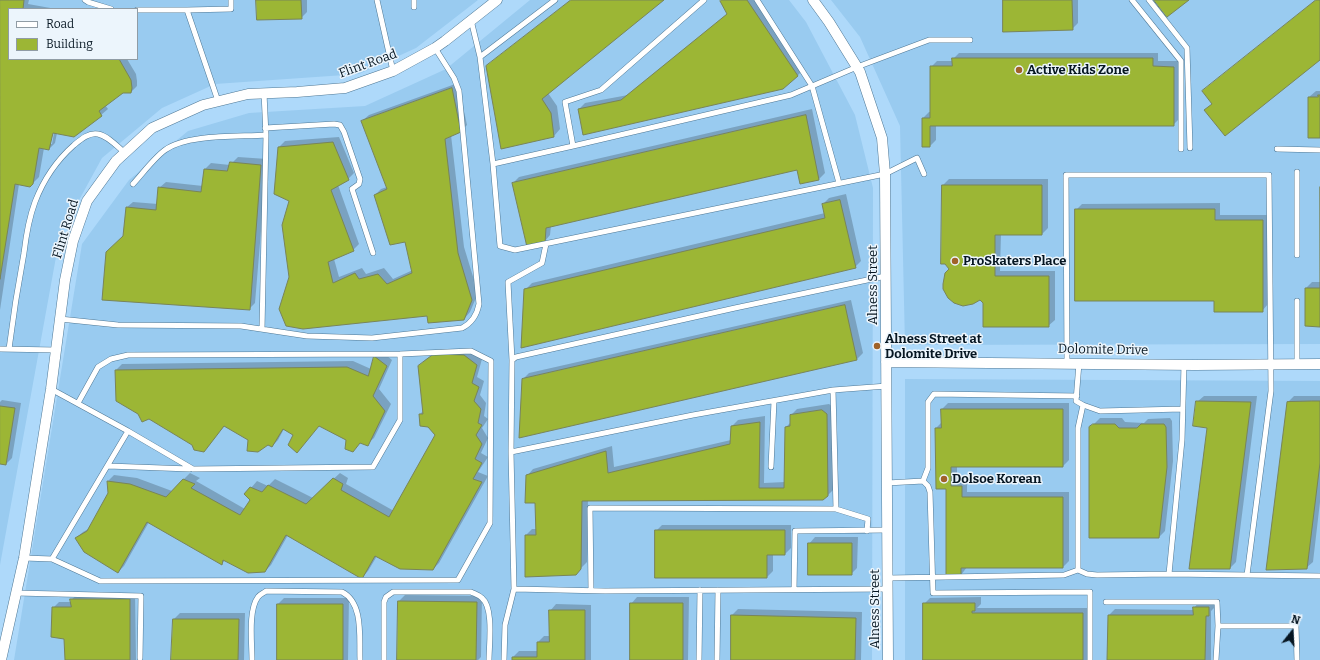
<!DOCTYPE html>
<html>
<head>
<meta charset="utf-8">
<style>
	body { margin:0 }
	#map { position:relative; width:1320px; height:660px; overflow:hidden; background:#aed9fa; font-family:Bitter,serif }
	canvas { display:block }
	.legend { position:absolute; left:8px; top:8px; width:130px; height:52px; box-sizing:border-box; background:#ecf5fc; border:1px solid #909ca5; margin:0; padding:5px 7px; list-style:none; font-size:12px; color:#061622 }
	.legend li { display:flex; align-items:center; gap:8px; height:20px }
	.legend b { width:20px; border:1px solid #909ca5 }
	.north { position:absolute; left:1272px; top:612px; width:40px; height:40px; -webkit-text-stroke:3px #ecf5fc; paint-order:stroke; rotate:17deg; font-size:11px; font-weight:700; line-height:16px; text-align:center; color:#061622 }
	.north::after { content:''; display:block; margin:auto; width:14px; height:18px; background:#061622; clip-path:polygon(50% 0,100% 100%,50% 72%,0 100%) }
</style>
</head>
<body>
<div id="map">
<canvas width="1320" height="660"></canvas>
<ul class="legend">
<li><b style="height:5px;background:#fff"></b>Road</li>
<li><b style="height:11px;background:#9cb635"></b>Building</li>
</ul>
<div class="north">N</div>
</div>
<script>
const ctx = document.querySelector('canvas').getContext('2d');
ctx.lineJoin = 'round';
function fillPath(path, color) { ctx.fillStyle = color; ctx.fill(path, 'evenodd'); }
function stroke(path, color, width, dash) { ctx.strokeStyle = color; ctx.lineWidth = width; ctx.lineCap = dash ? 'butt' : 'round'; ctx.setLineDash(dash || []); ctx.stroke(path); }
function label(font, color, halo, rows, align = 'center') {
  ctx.font = font + ' Bitter,serif'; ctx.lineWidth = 3; ctx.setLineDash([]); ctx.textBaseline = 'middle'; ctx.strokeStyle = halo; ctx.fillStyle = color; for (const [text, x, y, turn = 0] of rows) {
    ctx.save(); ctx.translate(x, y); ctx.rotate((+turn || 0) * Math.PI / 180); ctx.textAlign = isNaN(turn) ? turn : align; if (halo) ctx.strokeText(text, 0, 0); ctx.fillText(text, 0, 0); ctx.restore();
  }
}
fillPath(new Path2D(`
	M0,0h478l-62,48 -57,26 -144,10 -53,24 -60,50 -42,77 -60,330zM9,9h128v50h-128z
	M530,0h259l17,22 49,93 18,73 -1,472h-858l68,-416 47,-64 59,-49 61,-18 116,-7 81,-37z
	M831,0h489v344l-415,1 -5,-219 -40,-89z
	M905,379l415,2v279h-415z`), '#99cbf0');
fillPath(new Path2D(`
	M0,0h29l-1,4 28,5h-47v50h118l9,15 1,7v5l-6,6h-8l-18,13 3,4 -7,6 -44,18 -2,10 -6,6 -5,-1 -5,29 -7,7h-13l-19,126zM53,128h2l-3,16h-2z
	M257,0h50v12l-6,6z
	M571,0h91l-114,93 9,13 3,23 -6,7 -66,-70 6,-6z
	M722,0h35l47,69 -6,6 -219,34 6,-6 43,-8 100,-81z
	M1004,0h74v23l-6,6z
	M1316,0h4v59l-114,51 7,-7 -10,-12z
	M959,53h199v8h21v58l-6,6h-237v15l-6,6 -7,-28 6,-6h2v-45l6,-6h16v-2z
	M458,83l9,42 -6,6 -10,4 13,112 14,46 -8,19 -6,7 -37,-4 -137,-38v-77l-11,-53 6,-6 54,-4 15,36 -6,6 -10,6 21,59 -6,6 -19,9 5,18 23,-9 4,6 18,-6 9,11 20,-9 -8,-29 -30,-46 6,-6 6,-2 -25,-66 7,-6z
	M1316,91h4v46l-11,-40z
	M812,109l13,64 -6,6 -18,3 -3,-13 -247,57 -1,9 -6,7 -31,-59 6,-6z
	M238,157l29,2 -12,144 -6,6 -125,-73 2,-28 7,-6 25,2 1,-16 7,-6 37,4 2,-17 6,-6 19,2z
	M949,179h99v49l-6,6h-41l-1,37h55v49l-7,6 -64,-23 -34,-34 -7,-84z
	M846,194l15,67 -6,6 -330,23 7,-7 293,-70 -2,-9 6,-6z
	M1220,203v12h48v89l-6,7 -47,-11 -139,-90 6,-6z
	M1312,282h8v44l-14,-38z
	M851,300l12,53 -6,6 -337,77 3,-57 6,-6z
	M441,349l29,1 12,9 -5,18 7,4 -4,14 6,8 -2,13 4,3 -6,9 6,10 -7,15 7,4 -10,15 10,4 -49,87 -6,6 -56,-13 -9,15 -6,6 -74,-42 -17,30 -6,6 -40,-11 -3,4 -73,-42 -25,44 -6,6 -42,-34 7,-6 7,-4 19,-35 -1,-12 6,-6 23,3 35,13 18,-18 10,5 -4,3 49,28 6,-9v-12l6,-7 11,5 7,-7 38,19 27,-25 8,5 -2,6 48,27 42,-76 -16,-21 3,-3 -4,-45 6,-6z
	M381,351l11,9 -13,29 12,15 -17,34 -7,6 -20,-4 -27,-15 -36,4 -6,11 -6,6 -23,-6 -24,-15 -21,26 -11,-7 -77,-74 6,-6 231,-3 18,8 4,-12z
	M1204,396h53l-21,166 -6,6 -22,-140 -11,-26z
	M1294,396h26v106l-7,60 -7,6 -18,-166z
	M2,400l19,3 -9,55 -6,6 -6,-1v-61z
	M948,403h121v57l-6,6h-106v14h10v12h102v69l-6,6h-96l-6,8 -14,-87h-10l-1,-60 6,-6v-13z
	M829,404l4,3 1,82 -6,6 -240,5 -1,62 -12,12 -49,-39 6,-6h4v-27l-9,-26 6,-7 79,-23 2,21 117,-27 1,-14 6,-6 27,-4 -1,67 21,-1 1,-55 5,-5v-7l6,-6z
	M1100,418h22l3,4 19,1 4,-4 22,-1 2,3 1,40 -8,70 -6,6 -69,-109z
	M662,525h129v23l-6,6h-12v17l-6,6 -111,-46z
	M815,537h43l-1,31 -6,6 -42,-30z
	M135,593l1,67h-70l-1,-22 -12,-30 6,-6h13l-1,-2 7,-6z
	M405,595l77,1 -1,61 -3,3h-80l1,-59z
	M637,597h52l-1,63h-57v-56z
	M981,597v7l-4,4h112v52h-165v-56l6,-6z
	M284,598h65l-1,62h-70v-56z
	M1200,601h14v7l-3,3v49h-103l1,-45 6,-6 79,1v-2z
	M556,604l35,1v55h-78v-3l6,-6h19v-9l6,-6h6v-25z
	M738,609l124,3 -1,48h-129v-45z
	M180,613h65l-1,47h-72l2,-41z`), '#0003');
const building = new Path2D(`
	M0,0h24l-1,9h-14v50h110l12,21 1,8 -1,5h-8l-24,18 3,5 -28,21 -21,-4 -4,17 -10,-2 -6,36 -3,3 -15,-3 -15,95z
	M256,0h45l1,19 -45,1z
	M571,0h93l-122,99 9,14 3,24 -53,12 -15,-83z
	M721,0h26l51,76 -15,13 -200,46 -5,-26 43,-9 106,-86 -7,-13z
	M1003,0h69l1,30 -70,2z
	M1154,0h35l-22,17z
	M1316,0h4v60l-95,76 -21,-26 8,-6 -10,-13z
	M952,58h201v8l21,1v59h-244v21h-8v-29h8v-52h22z
	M452,88l9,44 -16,7 13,114 14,47 -8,20 -36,3 -1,-7 -124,13 -17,-3 -7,-17 10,-32 -7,-52 7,-24 -15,-7 4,-47 55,-5 16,38 -18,10 23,61 -26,11 5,21 22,-10 4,6 19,-5 9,10 25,-11 -7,-31 -15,3 -16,-50 13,-6 -26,-68z
	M1318,95h2v43h-12v-41h10z
	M806,115l13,65 -19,4 -3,-14 -251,58 -1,15 -18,4 -15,-64z
	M230,162l31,3 -11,145 -148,-10 4,-48 17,-16 3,-29 30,3 2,-23 43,5 3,-23 23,2z
	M942,185h100v50h-47v41h54v51h-66v-24l-3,-3 -7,4 -10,2 -9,-3 -6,-5 -5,-9v-5l2,-11 4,-4 -4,-5h-4z
	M1320,187v140l-15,-1v-38h15z
	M840,200l16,68 -335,80 3,-59 301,-71 -3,-14z
	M1075,209h140v11h48v92h-49v-11h-139z
	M845,305l12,55 -338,78 3,-59z
	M434,354l30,1 13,10 -5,18 7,4 -5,14 7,8 -3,14 4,2 -6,10 6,9 -7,15 7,4 -9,16 9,3 -49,88 -33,-1 -25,-13 -13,23 -76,-44 -21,37 -17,1 -25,-13 -1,5 -75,-43 -29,51 -34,-21 -9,-14 12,-7 21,-38 -1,-12 23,3 36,13 17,-18 12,5 -4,4 49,27 10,-15 -6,-6 6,-7 12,5 6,-7 38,19 27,-26 10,6 -2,6 48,27 46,-82 -7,-8 -8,-1 -1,-12h4l-5,-48z
	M374,356l13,10 -14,30 12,15 -17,35 -8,-3 -7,9 -8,-3 1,-9 -27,-14 -22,27 -9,-8 5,-10 -10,-6 -11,18 -4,-2 -10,7 -11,-1 1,-11 -24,-14 -20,26 -10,-2 -2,-5 -43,-26 -7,3 -4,-8 -22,-13 -1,-31 232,-3 21,9z
	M1196,401l55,1 -21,167h-41l18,-141 -14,-2z
	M1312,401h8v62l-13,106 -41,1 21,-168z
	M0,406l15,2 -9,57 -6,-1z
	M941,409h122v58h-112v19h11v11h101v71h-102v8h-15v-87h-10l-1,-61h6z
	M822,410l5,4 1,82 -5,4 -241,1 -1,68 -5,6 -51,2v-42h11l-1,-32h-10l1,-28 80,-24 2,22 122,-29 1,-18 29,-4 -1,66h25l1,-61 5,-1v-11z
	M1093,424h22l4,4h18l4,-4h23l2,3 1,40 -8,71h-70v-111z
	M655,530h130v25h-18v23h-112z
	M808,543h44v32h-44z
	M70,599h60v61h-65l-1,-21 -13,-2 1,-30h19z
	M398,601l79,1 -1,58h-79z
	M630,603h53v57h-53z
	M923,603h52v8h-3v2h111v47h-160z
	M277,604h66v56h-66z
	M1193,607h16v9h-3l-1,44h-98l1,-45h85z
	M549,610h36v50h-73v-3h25v-15h12z
	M731,615l125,3 -1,42h-124z
	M173,619h66l-1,41h-67z`);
fillPath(building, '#9cb635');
stroke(building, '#798559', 1);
const lane = new Path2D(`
	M85,0l3,2 23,7
	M377,0l16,71
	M555,0l-75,57 13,107 80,-18
	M704,0l-103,90 -36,12 8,44 218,-51 66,-28 72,-27h41
	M757,0l55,86 27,97
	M1132,0l49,61v88
	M1149,0l38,48 3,100
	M414,7v-7
	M137,10h50
	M471,20l9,37
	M218,101l-31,-91 44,-1v-9
	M265,128l69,-4 6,1 4,7 16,47 -1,5 -7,5 21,64
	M1277,149l43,1
	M493,164l7,82 15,4 370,-76 32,-16 7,16
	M133,184c10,-11 21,-26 32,-34 22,-16 73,-13 101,-15l-2,-42
	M1297,255v-83
	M886,276l-151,32 -219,49 -4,3 -1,92 182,-37 140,-25 54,-4
	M1297,301v63
	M60,319l58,6 123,1 66,10 65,2 90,-10c10,-5 15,-13 17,-24l-20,-213 -5,-13 -19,-30
	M262,329l4,-194
	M0,349l56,1
	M9,349c4,-32 9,-64 15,-96 2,-17 5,-35 11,-51 8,-21 22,-42 39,-57 6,-5 15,-13 24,-11 10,2 19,12 27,19
	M512,360l-4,-78 34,-19 4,-19
	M1067,363l-1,-188h203l2,216 -24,184 73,1
	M1079,363l-3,38 7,4 17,6 83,-2
	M1184,364l-2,76 -13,134 78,1
	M1083,405l-5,23v142l9,4 10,1 72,-1
	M128,431l65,38 180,-2 27,-47v-66
	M511,452l3,137
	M108,466l82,3
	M771,467l3,-66
	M923,481l5,-13v-66l6,-8 143,2
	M887,483l36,-2 5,5 2,6 3,101 157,-1v68
	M836,509l32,10 -1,12
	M24,558l28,1 76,-128 -77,-42
	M52,559l48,22 358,-1 32,-57 1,-162 -20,-10 -71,3 -272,1 -17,4 -13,8 -20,36
	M888,578l176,-3 14,-5
	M794,590l1,-59 93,-1
	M591,591l-1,-83 246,1 -3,-119
	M16,593l125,3 -1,62
	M1106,602h111l1,24
	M252,660c0,-17 -4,-50 6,-63 2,-3 6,-4 8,-6l76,1c22,11 17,46 18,68
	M384,660v-58l2,-5 7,-5h78c4,2 8,3 11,6 12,10 7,47 7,62
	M504,660l1,-35 9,-36 91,2 283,-2
	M699,660l1,-70
	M717,660l1,-70
	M1216,660l2,-34h78l1,34`);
const street = new Path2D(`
	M813,0l16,22 31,50 22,66 3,36 3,486
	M886,362l309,3 125,-1
	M1,660l23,-102 27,-169 14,-109 8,-39 14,-40 29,-40 36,-33 51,-23 45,-11 49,-2 48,-4 48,-17 42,-23 10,-7 52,-41`);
stroke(lane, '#4f7895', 6);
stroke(street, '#4f7895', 11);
stroke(lane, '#fff', 5);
stroke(street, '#fff', 10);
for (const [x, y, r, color] of [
	[1019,70,4,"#a06228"],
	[955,261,4,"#a06228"],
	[877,346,4,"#a06228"],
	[944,479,4,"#a06228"]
]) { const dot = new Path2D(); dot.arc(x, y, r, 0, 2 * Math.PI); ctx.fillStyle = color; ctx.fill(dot); stroke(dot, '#ecf5fc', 1.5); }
label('13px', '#061622', '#ecf5fc', [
	["Flint Road",368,64,-20],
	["Flint Road",66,229,-73],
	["Alness Street",873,285,-90],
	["Dolomite Drive",1103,350,1],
	["Alness Street",875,609,-90]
]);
label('bold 13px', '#061622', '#ecf5fc', [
	["Active Kids Zone",1027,70],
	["ProSkaters Place",963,261],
	["Alness Street at",885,339],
	["Dolomite Drive",885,354],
	["Dolsoe Korean",952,479]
], 'left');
</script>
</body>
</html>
